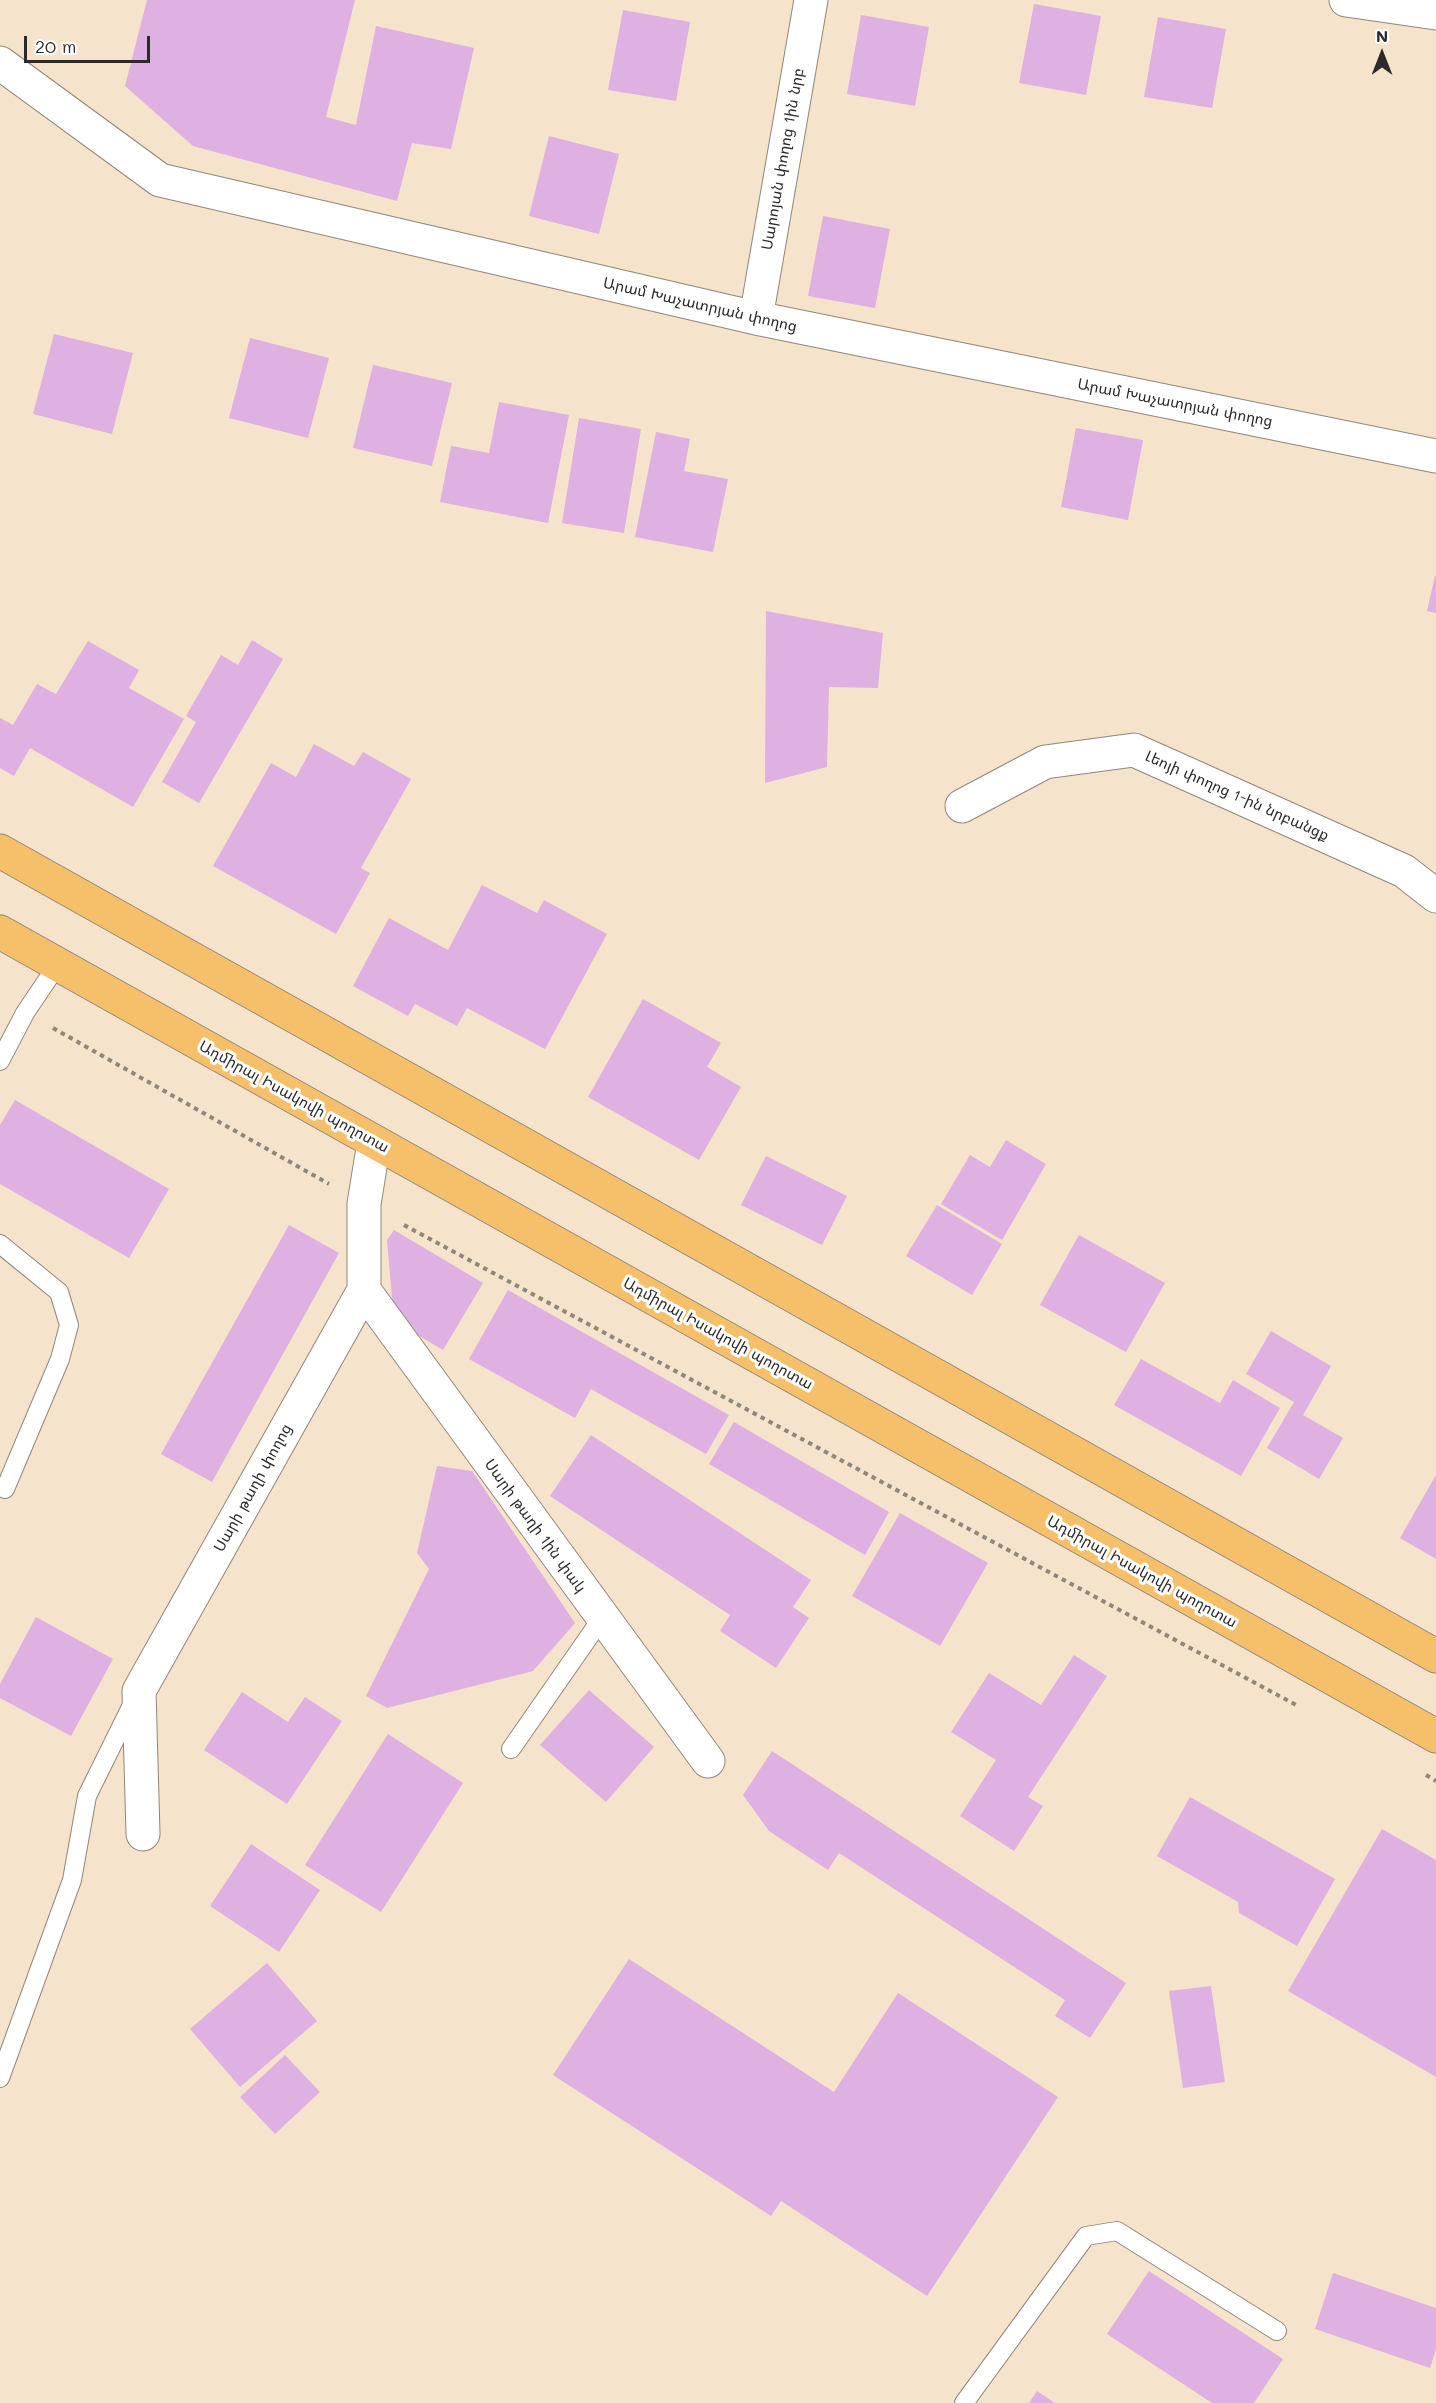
<!DOCTYPE html>
<html>
<head>
<meta charset="utf-8">
<style>
	body { margin:0 }
	#map { position:relative; width:1436px; height:2403px; overflow:hidden; background:#f5e3cb; font-family:Mali,sans-serif }
	canvas { display:block }
	.north { position:absolute; left:1352px; top:24px; width:60px; height:60px; -webkit-text-stroke:4px #fff; paint-order:stroke; rotate:0deg; font-size:16px; font-weight:700; line-height:24px; text-align:center; color:#2b2b2b }
	.north::after { content:''; display:block; margin:auto; width:21px; height:27px; background:#2b2b2b; clip-path:polygon(50% 0,100% 100%,50% 72%,0 100%) }
	.scale { position:absolute; left:24px; top:36px; width:126px; height:27px; box-sizing:border-box; border:3px solid #2b2b2b; border-top:0; padding-left:8px; font-size:18px; line-height:21px; white-space:nowrap; color:#2b2b2b; -webkit-text-stroke:4px #fff; paint-order:stroke }
</style>
</head>
<body>
<div id="map">
<canvas width="1436" height="2403"></canvas>
<div class="north">N</div>
<div class="scale">20 m</div>
</div>
<script>
const ctx = document.querySelector('canvas').getContext('2d');
ctx.lineJoin = 'round';
function fillPath(path, color) { ctx.fillStyle = color; ctx.fill(path, 'evenodd'); }
function stroke(path, color, width, dash) { ctx.strokeStyle = color; ctx.lineWidth = width; ctx.lineCap = dash ? 'butt' : 'round'; ctx.setLineDash(dash || []); ctx.stroke(path); }
function label(font, color, halo, rows, align = 'center') {
  ctx.font = font + ' Mali,"Noto Sans Armenian",sans-serif'; ctx.lineWidth = 6; ctx.setLineDash([]); ctx.textBaseline = 'middle'; ctx.strokeStyle = halo; ctx.fillStyle = color; for (const [text, x, y, turn = 0] of rows) {
    ctx.save(); ctx.translate(x, y); ctx.rotate((+turn || 0) * Math.PI / 180); ctx.textAlign = isNaN(turn) ? turn : align; if (halo) ctx.strokeText(text, 0, 0); ctx.fillText(text, 0, 0); ctx.restore();
  }
}
fillPath(new Path2D(`
	M147,0h208l-29,117 30,8 20,-99 98,22 -23,101 -39,-6 -15,58 -204,-55 -68,-60z
	M1034,4l67,12 -15,79 -67,-12z
	M623,10l67,12 -14,79 -68,-11z
	M861,15l68,12 -14,79 -68,-12z
	M1158,17l68,12 -14,79 -68,-11z
	M549,136l70,18 -20,80 -70,-18z
	M823,216l67,13 -15,79 -67,-12z
	M54,334l79,19 -21,81 -79,-20z
	M250,338l79,20 -21,80 -79,-20z
	M373,365l79,18 -20,83 -79,-18z
	M499,402l70,13 -21,108 -108,-21 11,-56 38,7z
	M579,418l62,11 -17,104 -62,-10z
	M1076,428l67,12 -15,80 -67,-13z
	M656,432l34,7 -6,32 44,8 -15,73 -78,-15z
	M1435,576h1v37l-9,-2z
	M766,611l117,22 -5,55 -49,-1 -2,80 -62,16z
	M252,640l31,19 -84,144 -37,-21 34,-60 -10,-6 35,-61 17,10z
	M88,641l51,29 -10,18 55,31 -51,88 -103,-59 -16,28 -14,-8v-50l13,7 24,-41 19,10z
	M314,744l40,22 9,-14 48,27 -50,89 9,5 -34,61 -123,-68 58,-103 25,14z
	M482,885l55,28 7,-13 63,34 -62,115 -78,-41 -10,18 -42,-22 -7,12 -55,-30 36,-68 59,32z
	M643,999l78,44 -14,24 34,20 -42,73 -111,-63z
	M15,1100l154,89 -40,69 -129,-74v-59z
	M1006,1140l40,24 -44,76 -61,-36 29,-49 20,12z
	M766,1156l81,40 -25,49 -81,-40z
	M937,1205l65,39 -30,51 -66,-39z
	M289,1225l50,28 -127,229 -51,-28z
	M394,1230l89,53 -40,67 -49,-29 -7,-81z
	M1079,1235l86,48 -39,69 -86,-47z
	M508,1290l221,125 -23,39 -115,-65 -16,29 -106,-59z
	M1271,1331l60,35 -28,49 40,23 -24,41 -52,-31 27,-46 -48,-28z
	M1141,1359l79,44 13,-23 47,28 -39,68 -127,-71z
	M734,1422l155,90 -24,43 -156,-91z
	M591,1435l220,145 -18,27 16,11 -33,50 -56,-37 10,-16 -180,-119z
	M437,1466l35,5 103,152 -42,48 -146,37 -21,-12 63,-127 -12,-16z
	M1436,1475v84l-36,-21z
	M900,1513l88,50 -48,83 -88,-50z
	M36,1617l77,42 -42,77 -71,-38v-14z
	M1074,1655l33,21 -79,121 15,9 -29,45 -54,-35 36,-56 -45,-28 38,-59 52,32z
	M589,1690l65,57 -48,55 -66,-57z
	M242,1692l46,30 17,-25 37,24 -55,83 -83,-54z
	M388,1734l75,49 -82,129 -76,-47z
	M772,1751l354,232 -36,55 -35,-22 10,-16 -226,-147 -11,17 -59,-39 -26,-36z
	M1190,1797l145,82 -38,67 -58,-33 -1,-11 -81,-46z
	M1382,1829l54,31v217l-148,-86z
	M251,1844l69,46 -41,62 -69,-46z
	M629,1959l205,133 64,-99 160,104 -131,199 -146,-95 -10,15 -218,-141z
	M267,1963l50,58 -77,66 -50,-58z
	M1211,1986l14,96 -42,6 -14,-97z
	M285,2055l35,37 -45,42 -35,-37z
	M1149,2271l134,88 -29,44h-42l-105,-69z
	M1333,2273l103,35v41l-6,19 -115,-39z
	M1037,2391l18,12h-26z`), '#deb1e2');
const service = new Path2D(`
	M0,1061l25,-48 33,-49
	M0,1244l59,48 10,33 -9,34 -55,130
	M511,1749l91,-131
	M0,2078l72,-198 15,-84 47,-95
	M964,2403l122,-167 31,-5 160,100`);
const minor = new Path2D(`
	M1346,0l90,13
	M0,63l160,117 596,138 680,138
	M756,318l55,-318
	M962,806l83,-44 89,-12 270,121 32,25
	M364,1290l344,471
	M143,1834l-4,-143 225,-401v-86l10,-62`);
const trunk = new Path2D(`
	M0,851l1436,805
	M0,932l1436,804`);
stroke(service, '#90877b', 20);
stroke(minor, '#90877b', 35);
stroke(trunk, '#90877b', 35);
stroke(new Path2D(`
	M53,1028l276,156
	M404,1225l894,481
	M1426,1775l10,6`), '#90877b', 4, [4.5, 4.5]);
stroke(service, '#fff', 18);
stroke(minor, '#fff', 33);
stroke(trunk, '#f6c06b', 33);
label('15px', '#2b2b2b', '#fff', [
	["Սարոյան փողոց 1ին նրբ",783,159,-80],
	["Արամ Խաչատրյան փողոց",700,305,13],
	["Արամ Խաչատրյան փողոց",1175,403,11],
	["Լեոյի փողոց 1-ին նրբանցք",1237,796,24],
	["Ադմիրալ Իսակովի պողոտա",294,1097,29],
	["Ադմիրալ Իսակովի պողոտա",718,1334,29],
	["Սարի թաղի փողոց",253,1488,-61],
	["Սարի թաղի 1ին փակ",535,1526,54],
	["Ադմիրալ Իսակովի պողոտա",1142,1572,29]
]);
</script>
</body>
</html>
